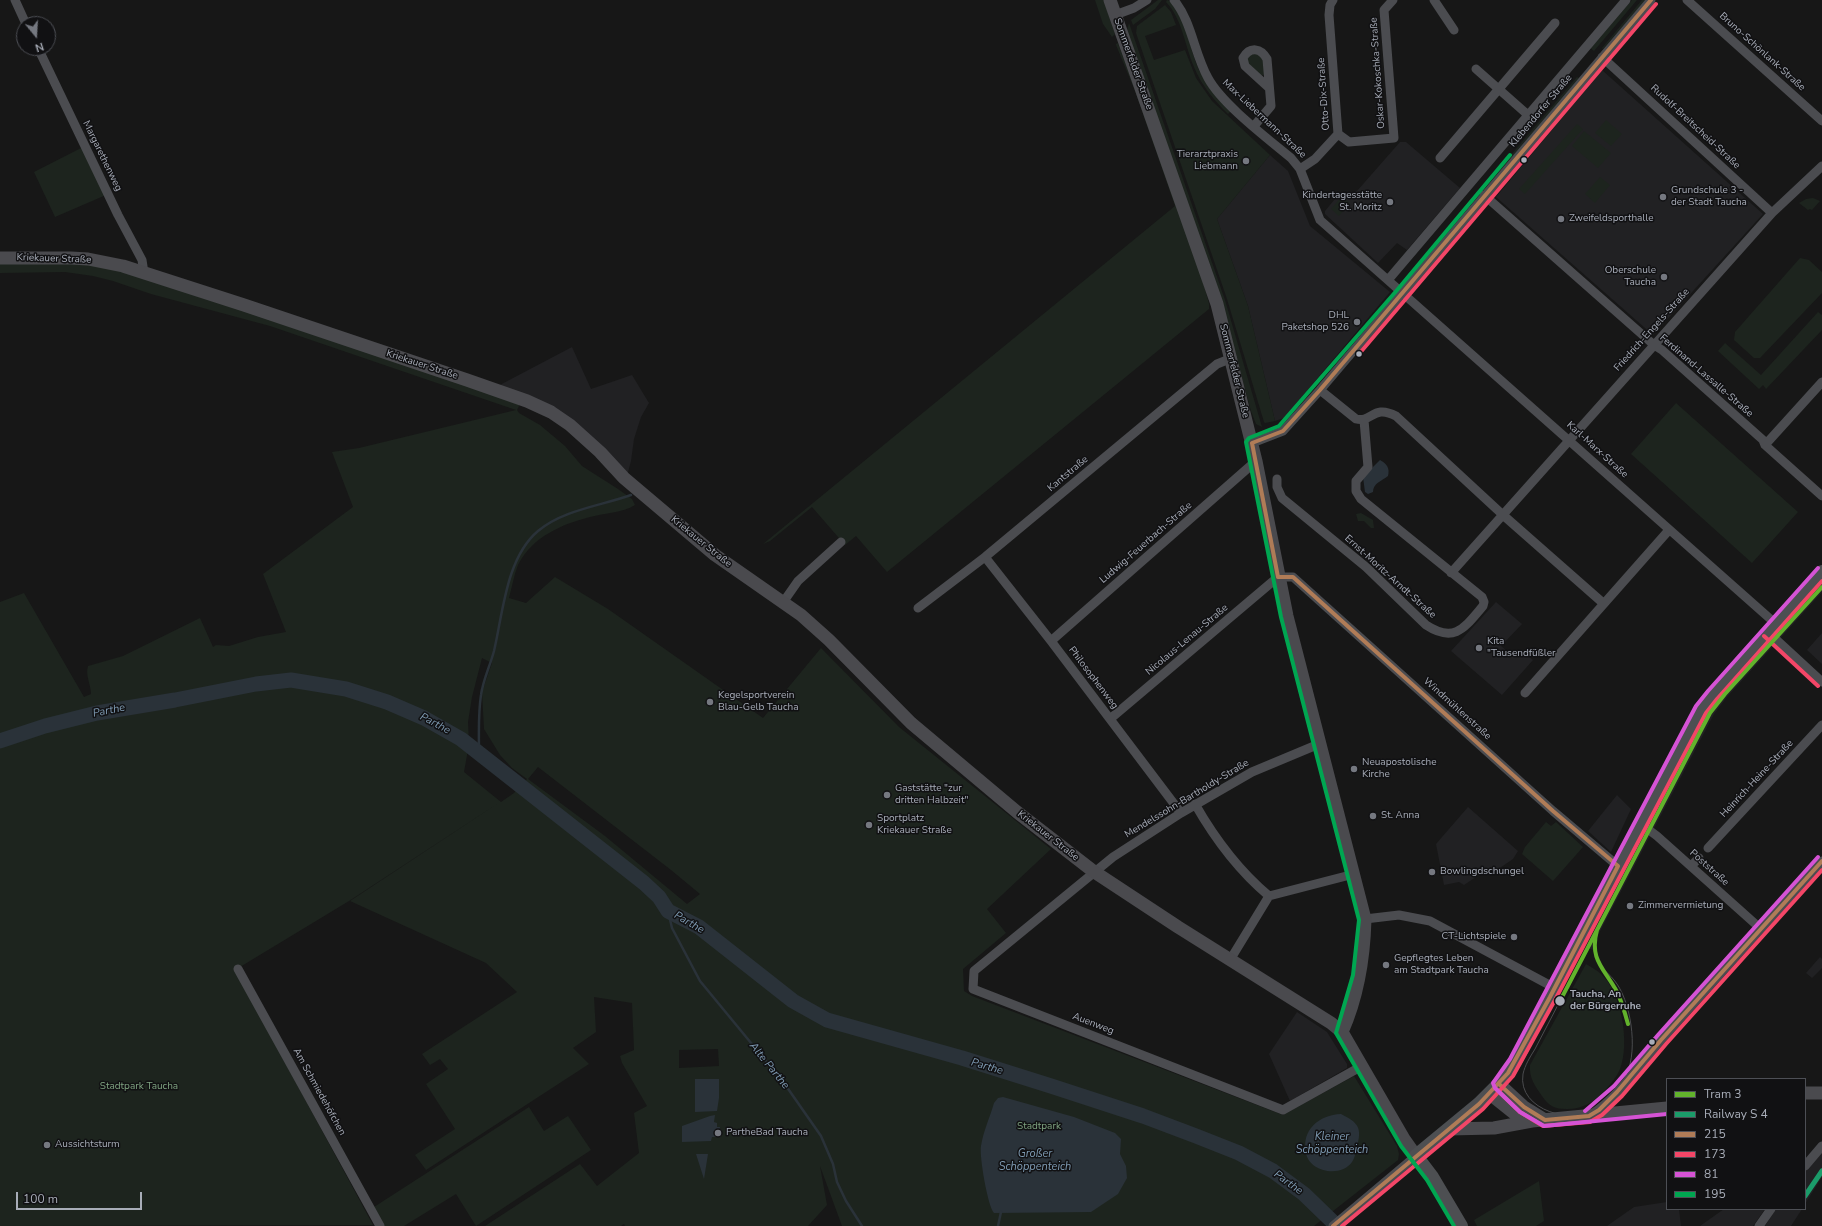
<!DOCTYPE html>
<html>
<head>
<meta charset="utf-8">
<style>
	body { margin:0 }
	#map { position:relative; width:1822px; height:1226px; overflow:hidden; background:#171717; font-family:"Nunito Sans",sans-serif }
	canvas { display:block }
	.legend { position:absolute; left:1666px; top:1078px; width:140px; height:132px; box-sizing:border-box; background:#111113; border:1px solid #4d4f55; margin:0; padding:5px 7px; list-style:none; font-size:12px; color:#a8adb8 }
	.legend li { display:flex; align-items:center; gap:8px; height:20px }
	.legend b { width:20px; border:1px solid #4d4f55 }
	.north { position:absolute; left:16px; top:16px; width:40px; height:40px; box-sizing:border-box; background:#111113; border:1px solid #4d4f55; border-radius:50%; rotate:162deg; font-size:11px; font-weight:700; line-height:16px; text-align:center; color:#a8adb8 }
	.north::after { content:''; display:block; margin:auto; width:14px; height:18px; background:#757880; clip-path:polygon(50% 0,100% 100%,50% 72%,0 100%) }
	.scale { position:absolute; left:16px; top:1192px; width:126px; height:18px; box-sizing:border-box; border:2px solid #a8adb8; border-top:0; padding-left:5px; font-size:12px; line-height:14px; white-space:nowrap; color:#a8adb8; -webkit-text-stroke:3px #111113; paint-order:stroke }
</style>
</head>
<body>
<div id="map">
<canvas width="1822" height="1226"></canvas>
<ul class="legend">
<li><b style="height:5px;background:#62b32c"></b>Tram 3</li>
<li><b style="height:5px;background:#1b9c6a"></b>Railway S 4</li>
<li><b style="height:5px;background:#b07c57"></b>215</li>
<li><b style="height:5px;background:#f34667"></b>173</li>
<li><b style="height:5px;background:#d553d5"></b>81</li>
<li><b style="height:5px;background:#00a651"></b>195</li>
</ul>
<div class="north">N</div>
<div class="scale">100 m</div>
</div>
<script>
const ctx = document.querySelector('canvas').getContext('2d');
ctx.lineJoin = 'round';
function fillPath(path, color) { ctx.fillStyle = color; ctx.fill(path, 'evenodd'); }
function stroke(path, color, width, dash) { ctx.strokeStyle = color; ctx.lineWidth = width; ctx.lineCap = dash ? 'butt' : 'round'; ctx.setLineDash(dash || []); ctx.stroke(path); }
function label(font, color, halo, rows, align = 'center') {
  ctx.font = font + ' "Nunito Sans",sans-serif'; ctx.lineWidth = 3; ctx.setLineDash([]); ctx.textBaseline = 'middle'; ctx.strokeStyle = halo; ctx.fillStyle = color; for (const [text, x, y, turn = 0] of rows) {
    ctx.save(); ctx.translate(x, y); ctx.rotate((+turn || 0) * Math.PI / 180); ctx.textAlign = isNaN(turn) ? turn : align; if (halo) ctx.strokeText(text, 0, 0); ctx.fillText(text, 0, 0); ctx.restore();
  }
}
fillPath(new Path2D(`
	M1602,70l161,144 -110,121 -157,-138z
	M1400,142h6l54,46 -53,62 -10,-7 -19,20 -53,-49v-3l14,-17 14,-1 4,-2z
	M1270,155l18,16 22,55 80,66 -106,126 -9,3 -27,-115 -31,-87z
	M572,347l19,42 41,-14 17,28 -8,14 -7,22 -3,22 -4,15 -28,-31 -103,-58z
	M1822,580v12l-95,105 -13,17 -117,223 -2,14 -9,-4 120,-236z
	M1496,602l26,22 -21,22 13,11 7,-7 12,10 -31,35 -51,-44z
	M1822,633v31l-15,-14z
	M1617,795l14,14 -20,43 -23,-21z
	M1468,807l50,44 -5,8 -19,13 -3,-5 -27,18 -5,-3 -15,3 -8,-41z
	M1820,957l2,2v9l-10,10 -6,-5z
	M1297,1012l30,20 20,32v4l-57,33 -21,-47z
	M1822,1150v27l-17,27v-35z
	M1667,1202v7h12l2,17h-74l27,-19z
	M1724,1209h41l-12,17h-53z
	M1776,1209h26l-11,17h-26z`), '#212123');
fillPath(new Path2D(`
	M1095,0h9l11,34 -3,3 -9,-13z
	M1158,0h4l-7,9 -22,16 -2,-5z
	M1167,0l3,1c18,18 19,49 30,71 8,14 21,27 31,39l-3,3c-14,-14 -27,-29 -34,-47 -9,-21 -12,-49 -28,-65z
	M1632,0h5l-43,51 -5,-4 8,-6z
	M1642,0h4l-43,49 -1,-1z
	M1165,5l6,7 5,13 -31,11 9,24 31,-10 11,28 16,23 58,54 -53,64 31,87 27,115 -10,2 -1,-1 -37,-123 -91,-266 1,-7z
	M1129,23l96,277 37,127 -6,-3 -5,-13 -16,-59 -108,-322z
	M1118,43l78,212 13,49v5l-322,263 -31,-36 -11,9 -33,-38 -42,34 -7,3 412,-338 -40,-115 -19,-46v-1z
	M1254,52l9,6 2,16 -6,3 -11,-11 -1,-9z
	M1577,77l2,1 -84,99 -1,-2z
	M1606,120l16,14 -11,12 -16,-13z
	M1577,124l6,5 -58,65 -6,-5z
	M1584,131l27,22 -13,15 -26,-22z
	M83,147l23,48 -51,22 -21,-45z
	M1600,177l10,8 -15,18 -10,-9z
	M1342,196l8,7 -11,13 -8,-7z
	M1474,198l2,1 -68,81 -2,-2z
	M1813,198l7,3 -8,9 -2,-1 -2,1 -9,-7 7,-4z
	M1800,258l9,2 13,12v21l-62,65h-6l-20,-18 1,-8z
	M55,261l60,6 406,135 -4,8 2,3 21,12 25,21 17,20 36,23 14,10 3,6c-13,8 -30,8 -45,12 -28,7 -58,20 -72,48 -4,10 -6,22 -9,33l17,5 29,-26 53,32 155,109 58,-70 78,79 152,122 -64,60 19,24 -43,36 1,22 8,5 311,119 71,-39 43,70 2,8 -1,6 -84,66h-472l-22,-60 7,39 -19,21h-183l-1,-2 -3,2h-136l95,-62 17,22 42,-33 -5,-40 13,-7 -25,-43 -2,-7 14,-6 -2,-47 -38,-6 2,35 -23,16 16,16 -163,106 -11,-15 40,-26 -29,-45 22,-15 -8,-10 -10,6 -8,-11 95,-62 -31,-29 -136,-62 150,-99 -151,99 -114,69 138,255 -373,1v-624l24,-9 60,104 7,-3c0,-9 -6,-19 -3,-28l35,-10 77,-38 13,29 3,-2 13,1 29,-9 28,-5 -23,-58 90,-67 -21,-55 27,-4 157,-38 -246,-84 -119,-32 -38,-13 -20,-5 -28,-4 -65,1v-11zM482,658l10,5 -10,29 2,37 16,26 12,13 15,11 -13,14 -13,9 -37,-30 5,-28 -1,-22 4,-25zM538,767l133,103 29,24 -13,10 -82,-68 -77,-57zM718,1049l1,17 -40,2v-18z
	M1818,312l4,3v15l-56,59 -3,-4 -4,4 -41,-38 7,-8 36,32z
	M1676,403l122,109 -46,51 -121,-109z
	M1361,513l12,7 1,8h-3l-7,-7h-6l-2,-7z
	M1546,822l5,4 5,-4 27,25 -30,34 -31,-27 3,-7z
	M1586,964c5,3 11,6 15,10 21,19 29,70 19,95 -3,7 -9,15 -14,20 -11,13 -23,20 -39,20 -13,0 -18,-3 -25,-13 -7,-10 -13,-18 -12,-31z
	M529,1107l15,24 24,-15 23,34 -115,76 -20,-32 -52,32h-20l-10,-19z
	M1539,1181l5,40 -8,5h-59l-3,-6z`), '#1d241e');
fillPath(new Path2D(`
	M1380,460c7,4 10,8 8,16 -6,5 -15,7 -15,16l-5,2 -3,-2 -2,-15z
	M695,1079h24v19l-2,13 -22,1z
	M1003,1097l71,20 41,16 6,6 -1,15 6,12 1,12 -9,16 -27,18 -97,1c-6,-6 -15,-57 -13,-67 2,-14 9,-29 13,-43l4,-5z
	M1341,1114c18,9 21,14 16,33 -1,4 -2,11 -5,15 -11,16 -43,10 -46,-9 -5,-23 13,-38 35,-39z
	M715,1115l-1,7 3,1v4h3l-2,10h-6l-1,4 -29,1v-16l28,-10z
	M696,1154h12l-4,25z`), '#2a3239');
stroke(new Path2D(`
	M479,753c0,-19 -1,-39 2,-58 2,-15 9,-29 13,-44 9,-38 12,-93 44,-120 25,-21 62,-25 93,-36
	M668,911l4,17 28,53 84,102 37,53 12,28 4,18 9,19 16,25
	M998,1226l3,-14`), '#2a3239', 2.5);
stroke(new Path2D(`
	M0,741l45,-15 52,-13 78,-13 81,-16 35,-4 55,9 41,13 37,16 37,21 183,144 15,14 9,14 31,16 94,74 34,19 135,38 89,28 92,30 53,20 43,17 34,18 31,23 33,32`), '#2a3239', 15);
stroke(new Path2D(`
	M15,0l11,24
	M1174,0c18,22 20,53 34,78 14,26 59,60 83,80l9,11 20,51 456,404
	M1434,0l20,30
	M1687,0l135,121
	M1115,15l19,-7 13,-8
	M38,48l80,167 24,45 2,13
	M1602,57l170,156
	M1476,69l52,46
	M1254,126l17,-20 -4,-47c-6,-11 -17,-13 -24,-1l2,8 23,21
	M1338,134l11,8 45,-4 -10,-128 9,-10
	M1440,158l115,-135
	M1300,169l15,-10 23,-25 -9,-119 1,-10 3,-5
	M1484,195l170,150 8,5 101,90 2,5 57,51
	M1388,280l238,-280
	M1320,390l36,29c16,4 17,-15 40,-3l107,99 100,88
	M1252,443l31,-12 37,-41 331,-390
	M1765,445l57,-63
	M1277,479v8l5,11 84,69 60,58c29,19 39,2 57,-19l1,-4 -2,-5 -121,-98 -5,-8v-10l12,-14 -4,-47
	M985,557l66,84 130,172
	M1451,573l321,-360 50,-47
	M784,601l14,-20 43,-39
	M918,608l67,-51 232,-193 15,-6
	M1768,632l54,50
	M1051,641l205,-180
	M1525,693l144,-163
	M1110,719l168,-142h15l260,234 65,55
	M1319,744l-67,28 -71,41 -68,44 -139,114 -1,18 310,121 79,-44
	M1195,804c20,35 43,66 74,92
	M1641,824l16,12 104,93
	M1708,848l114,-123
	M1691,866l8,-8
	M1365,919l34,-4 31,6 125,67
	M1230,960l39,-64 85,-22
	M238,969l142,257
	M1592,1114c28,-18 48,-51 70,-75 53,-60 107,-119 160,-178
	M1805,1166l17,-20
	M1333,1226l83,-70
	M1759,1226l12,-17`), '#4b4c50', 9);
stroke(new Path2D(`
	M1110,0l107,304 39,157 31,155 78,303c-1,39 -7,77 -23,113
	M0,258h71l17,1 35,7 121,39 223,75 60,21 24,11 19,13 30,27 24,26 91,77 86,60 28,25 82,83 106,89 76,59 85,56 153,96 11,9 62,107 12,17
	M1499,1084l25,23 21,13
	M1805,1093h17
	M1490,1094l25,20 16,7
	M1449,1129l45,-1 38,-7 135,-13`), '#4a4a4e', 13);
stroke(new Path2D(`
	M1461,1226l-29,-49 -16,-21 63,-52 20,-20 16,-22 186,-352 11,-15 110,-123`), '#4d4f52', 14);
stroke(new Path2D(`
	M1560,1001c-8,16 -17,32 -25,48 -5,8 -10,16 -12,25 -6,37 52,52 76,34 10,-7 24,-23 28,-35 11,-24 4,-73 -13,-93 -4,-5 -9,-9 -13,-13`), '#4b4c4f', 1);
stroke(new Path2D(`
	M1499,1084l25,23 21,13 44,-4 10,-6 18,-18 44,-52 161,-179
	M1333,1226l146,-122 29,-31 42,-76 68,-131 -65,-55 -260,-234h-15l-26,-134 31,-12 37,-41 331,-390`), '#b07c57', 4);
stroke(new Path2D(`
	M1359,354l297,-350
	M1764,636l54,50
	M1495,1088l25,24 23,14 47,-4 12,-7 20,-19 44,-52 156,-174
	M1342,1226l141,-117 30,-33 42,-76 151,-287 11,-14 105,-118`), '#f34667', 4);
stroke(new Path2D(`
	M1585,1111l29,-25 44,-51 160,-178
	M1667,1114l-123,12 -24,-14 -25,-24 -2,-5 17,-24 186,-353 12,-15 110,-123`), '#d553d5', 4);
stroke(new Path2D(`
	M1454,1226l-27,-46 -26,-34 -65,-113 17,-58 6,-55 -78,-303 -35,-175 3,-4 30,-12 119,-137 112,-134`), '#00a651', 4);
stroke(new Path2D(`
	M1805,1196l17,-25`), '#1b9c6a', 5);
stroke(new Path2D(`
	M1560,1001l37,-71
	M1628,1024c-3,-11 -6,-22 -11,-32 -13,-24 -28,-32 -20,-62l113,-217 15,-19 97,-107`), '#62b32c', 4);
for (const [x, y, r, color] of [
	[1524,160,3.5,"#a8adb8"],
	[1246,161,4,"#757880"],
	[1663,197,4,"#757880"],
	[1390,202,4,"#757880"],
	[1561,219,4,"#757880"],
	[1664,277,4,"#757880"],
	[1357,322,4,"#757880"],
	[1359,354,3.5,"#a8adb8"],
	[1479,648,4,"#757880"],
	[710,702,4,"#757880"],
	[1354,769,4,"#757880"],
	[887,795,4,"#757880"],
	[1373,816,4,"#757880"],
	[869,825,4,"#757880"],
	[1432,872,4,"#757880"],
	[1630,906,4,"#757880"],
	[1514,937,4,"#757880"],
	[1386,965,4,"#757880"],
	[1560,1001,5.5,"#a8adb8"],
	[1652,1042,3.5,"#a8adb8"],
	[718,1133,4,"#757880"],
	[47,1145,4,"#757880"]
]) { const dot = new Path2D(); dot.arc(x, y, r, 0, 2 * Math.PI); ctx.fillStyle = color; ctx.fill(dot); stroke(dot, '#111113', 1.5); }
label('10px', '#a8adb8', '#111113', [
	["Bruno-Schönlank-Straße",1762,52,42],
	["Sommerfelder Straße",1133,64,70],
	["Oskar-Kokoschka-Straße",1378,73,-94],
	["Otto-Dix-Straße",1324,94,-94],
	["Klebendorfer Straße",1541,111,-50],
	["Max-Liebermann-Straße",1264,119,43],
	["Rudolf-Breitscheid-Straße",1695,127,43],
	["Margarethenweg",102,156,64],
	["Kriekauer Straße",54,259,2],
	["Friedrich-Engels-Straße",1652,330,-48],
	["Kriekauer Straße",422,365,18],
	["Sommerfelder Straße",1234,371,76],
	["Ferdinand-Lassalle-Straße",1706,376,41],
	["Karl-Marx-Straße",1597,450,42],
	["Kantstraße",1068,474,-40],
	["Kriekauer Straße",701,542,39],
	["Ludwig-Feuerbach-Straße",1146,543,-41],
	["Ernst-Moritz-Arndt-Straße",1390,577,42],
	["Nicolaus-Lenau-Straße",1187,640,-40],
	["Philosophenweg",1093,678,53],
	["Windmühlenstraße",1457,709,42],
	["Heinrich-Heine-Straße",1757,779,-47],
	["Mendelssohn-Bartholdy-Straße",1187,799,-31],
	["Kriekauer Straße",1048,836,38],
	["Poststraße",1709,868,42],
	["Auenweg",1093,1024,21],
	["Am Schmiedehöfchen",319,1092,61]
]);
label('10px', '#a8adb8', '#111113', [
	["Tierarztpraxis",1238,155,"right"],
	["Liebmann",1238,167,"right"],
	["Grundschule 3 -",1671,191],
	["der Stadt Taucha",1671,203],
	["Kindertagesstätte",1382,196,"right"],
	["St. Moritz",1382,208,"right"],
	["Zweifeldsporthalle",1569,219],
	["Oberschule",1656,271,"right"],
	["Taucha",1656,283,"right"],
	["DHL",1349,316,"right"],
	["Paketshop 526",1349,328,"right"],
	["Kita",1487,642],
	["\"Tausendfüßler",1487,654],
	["Kegelsportverein",718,696],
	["Blau-Gelb Taucha",718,708],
	["Neuapostolische",1362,763],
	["Kirche",1362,775],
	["Gaststätte \"zur",895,789],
	["dritten Halbzeit\"",895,801],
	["St. Anna",1381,816],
	["Sportplatz",877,819],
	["Kriekauer Straße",877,831],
	["Bowlingdschungel",1440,872],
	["Zimmervermietung",1638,906],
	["CT-Lichtspiele",1506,937,"right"],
	["Gepflegtes Leben",1394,959],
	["am Stadtpark Taucha",1394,971],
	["PartheBad Taucha",726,1133],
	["Aussichtsturm",55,1145]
], 'left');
label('bold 10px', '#a8adb8', '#111113', [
	["Taucha, An",1570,995],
	["der Bürgerruhe",1570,1007]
], 'left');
label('10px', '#7fa381', '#111113', [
	["Stadtpark Taucha",139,1087],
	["Stadtpark",1039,1127]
]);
label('italic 11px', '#7f9bb3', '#111113', [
	["Parthe",109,711,-11],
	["Parthe",435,724,28],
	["Parthe",689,923,30],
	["Alte Parthe",769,1066,51],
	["Parthe",987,1067,16],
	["Kleiner",1332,1137],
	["Schöppenteich",1332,1150],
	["Großer",1035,1154],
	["Schöppenteich",1035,1167],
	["Parthe",1288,1183,36]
]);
</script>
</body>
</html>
